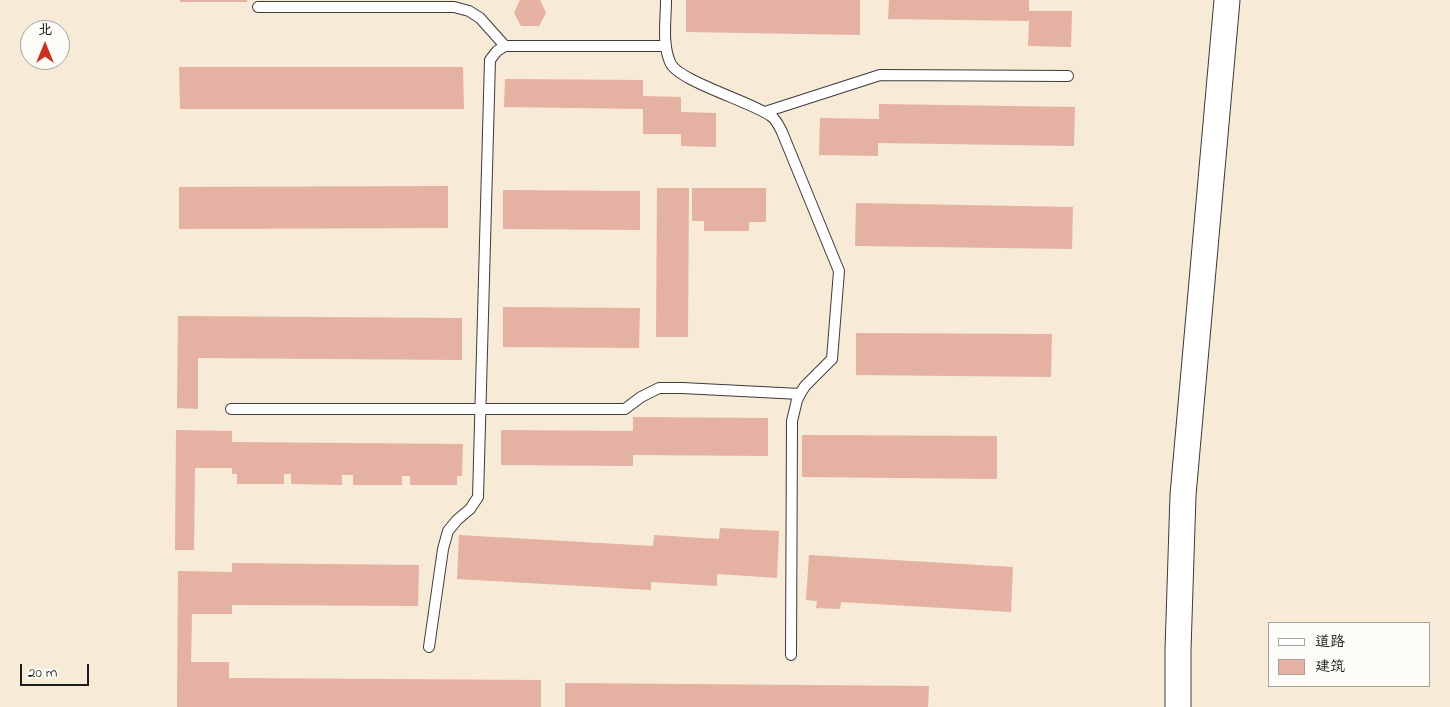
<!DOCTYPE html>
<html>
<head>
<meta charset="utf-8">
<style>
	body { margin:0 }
	#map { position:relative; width:1450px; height:707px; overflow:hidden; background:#f7ead7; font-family:"Indie Flower","LXGW WenKai TC",sans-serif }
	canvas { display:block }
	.legend { position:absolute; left:1268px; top:622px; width:162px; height:65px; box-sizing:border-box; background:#fdfcf7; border:1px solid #a3a29f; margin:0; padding:6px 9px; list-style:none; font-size:15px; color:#1c1c1c }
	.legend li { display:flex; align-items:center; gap:10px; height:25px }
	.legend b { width:25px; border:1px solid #a3a29f }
	.north { position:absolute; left:20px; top:20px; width:50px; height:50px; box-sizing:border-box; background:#fdfcf7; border:1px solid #a3a29f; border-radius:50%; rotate:0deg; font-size:14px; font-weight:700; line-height:20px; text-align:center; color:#1c1c1c }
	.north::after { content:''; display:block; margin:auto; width:18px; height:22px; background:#c8321e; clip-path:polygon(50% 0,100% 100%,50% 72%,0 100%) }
	.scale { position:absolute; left:20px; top:664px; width:69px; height:22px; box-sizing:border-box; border:2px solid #1c1c1c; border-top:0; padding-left:6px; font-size:15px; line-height:18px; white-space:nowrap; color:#1c1c1c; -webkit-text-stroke:4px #fdfcf7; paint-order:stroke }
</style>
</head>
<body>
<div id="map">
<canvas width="1450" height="707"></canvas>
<ul class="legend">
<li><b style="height:6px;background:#fff"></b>道路</li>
<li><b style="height:14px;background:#e4b1a2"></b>建筑</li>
</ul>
<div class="north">北</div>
<div class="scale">20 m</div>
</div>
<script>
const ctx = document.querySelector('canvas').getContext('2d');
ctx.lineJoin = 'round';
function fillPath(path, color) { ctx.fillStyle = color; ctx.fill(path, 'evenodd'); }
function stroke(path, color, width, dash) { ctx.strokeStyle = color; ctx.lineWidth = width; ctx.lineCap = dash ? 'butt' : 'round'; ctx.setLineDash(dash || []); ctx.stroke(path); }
fillPath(new Path2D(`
	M180,0h67v2h-67z
	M520,0h20l6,13 -7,13h-18l-7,-13z
	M686,0h174v35l-174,-3z
	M889,0h140v11h43l-1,36 -43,-1 1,-25 -141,-2z
	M179,67h284l1,42h-284z
	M505,79l138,1v16l38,1v15l35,1v34l-35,-1v-12h-38v-25l-139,-2z
	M879,104l196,3 -1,39 -196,-3v13l-59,-1 1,-37 59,1z
	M448,186v42l-269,1v-42z
	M657,188h32l-1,149h-32z
	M692,188h74v34h-17v9h-45v-10h-12z
	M503,190l137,1v39l-137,-1z
	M856,203l217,4 -1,42 -217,-3z
	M503,307l137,1 -1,40 -136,-1z
	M178,316l284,2v42l-264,-2v51l-21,-1z
	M856,333l196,1 -1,43 -195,-2z
	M633,417l135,1v38l-135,-1v11l-132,-1v-35l132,1z
	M176,430l56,1v11l231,2 -1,32h-5v9h-47v-9h-8v9h-49v-10h-11v10l-51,-1v-10h-7v10h-47v-10h-5v-6h-37l-1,82h-19z
	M802,435l195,1v43l-195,-2z
	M720,528l59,3 -2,47 -60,-4v12l-66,-4v8l-194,-11 2,-44 194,11 1,-11 65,4z
	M809,555l204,12 -2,45 -170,-10 -1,7 -24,-1 1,-7 -11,-1z
	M232,563l187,2 -1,41 -186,-1v9h-40l-1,48h38v16l312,2v27h-364l1,-136 54,1z
	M565,683l364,3 -1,21h-363z`), '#e4b1a2');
const service = new Path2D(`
	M666,0c0,20 -4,43 4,62 7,19 80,39 101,54 5,3 8,10 11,16l57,139 -7,88 -27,27 -5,8 -3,6 -5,21 -1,234
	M258,7h196l15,4 11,7 25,28
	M765,112l115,-37 188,1
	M231,409h394l16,-12 18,-9h23l118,6
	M429,647l14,-98 5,-18 9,-11 13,-11 8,-12 12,-437 7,-9 8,-5h161`);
const tertiary = new Path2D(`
	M1178,707v-57l5,-155 44,-495`);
stroke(service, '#3d3b38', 12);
stroke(tertiary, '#3d3b38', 27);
stroke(service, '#fff', 10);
stroke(tertiary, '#fff', 25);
</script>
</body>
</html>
